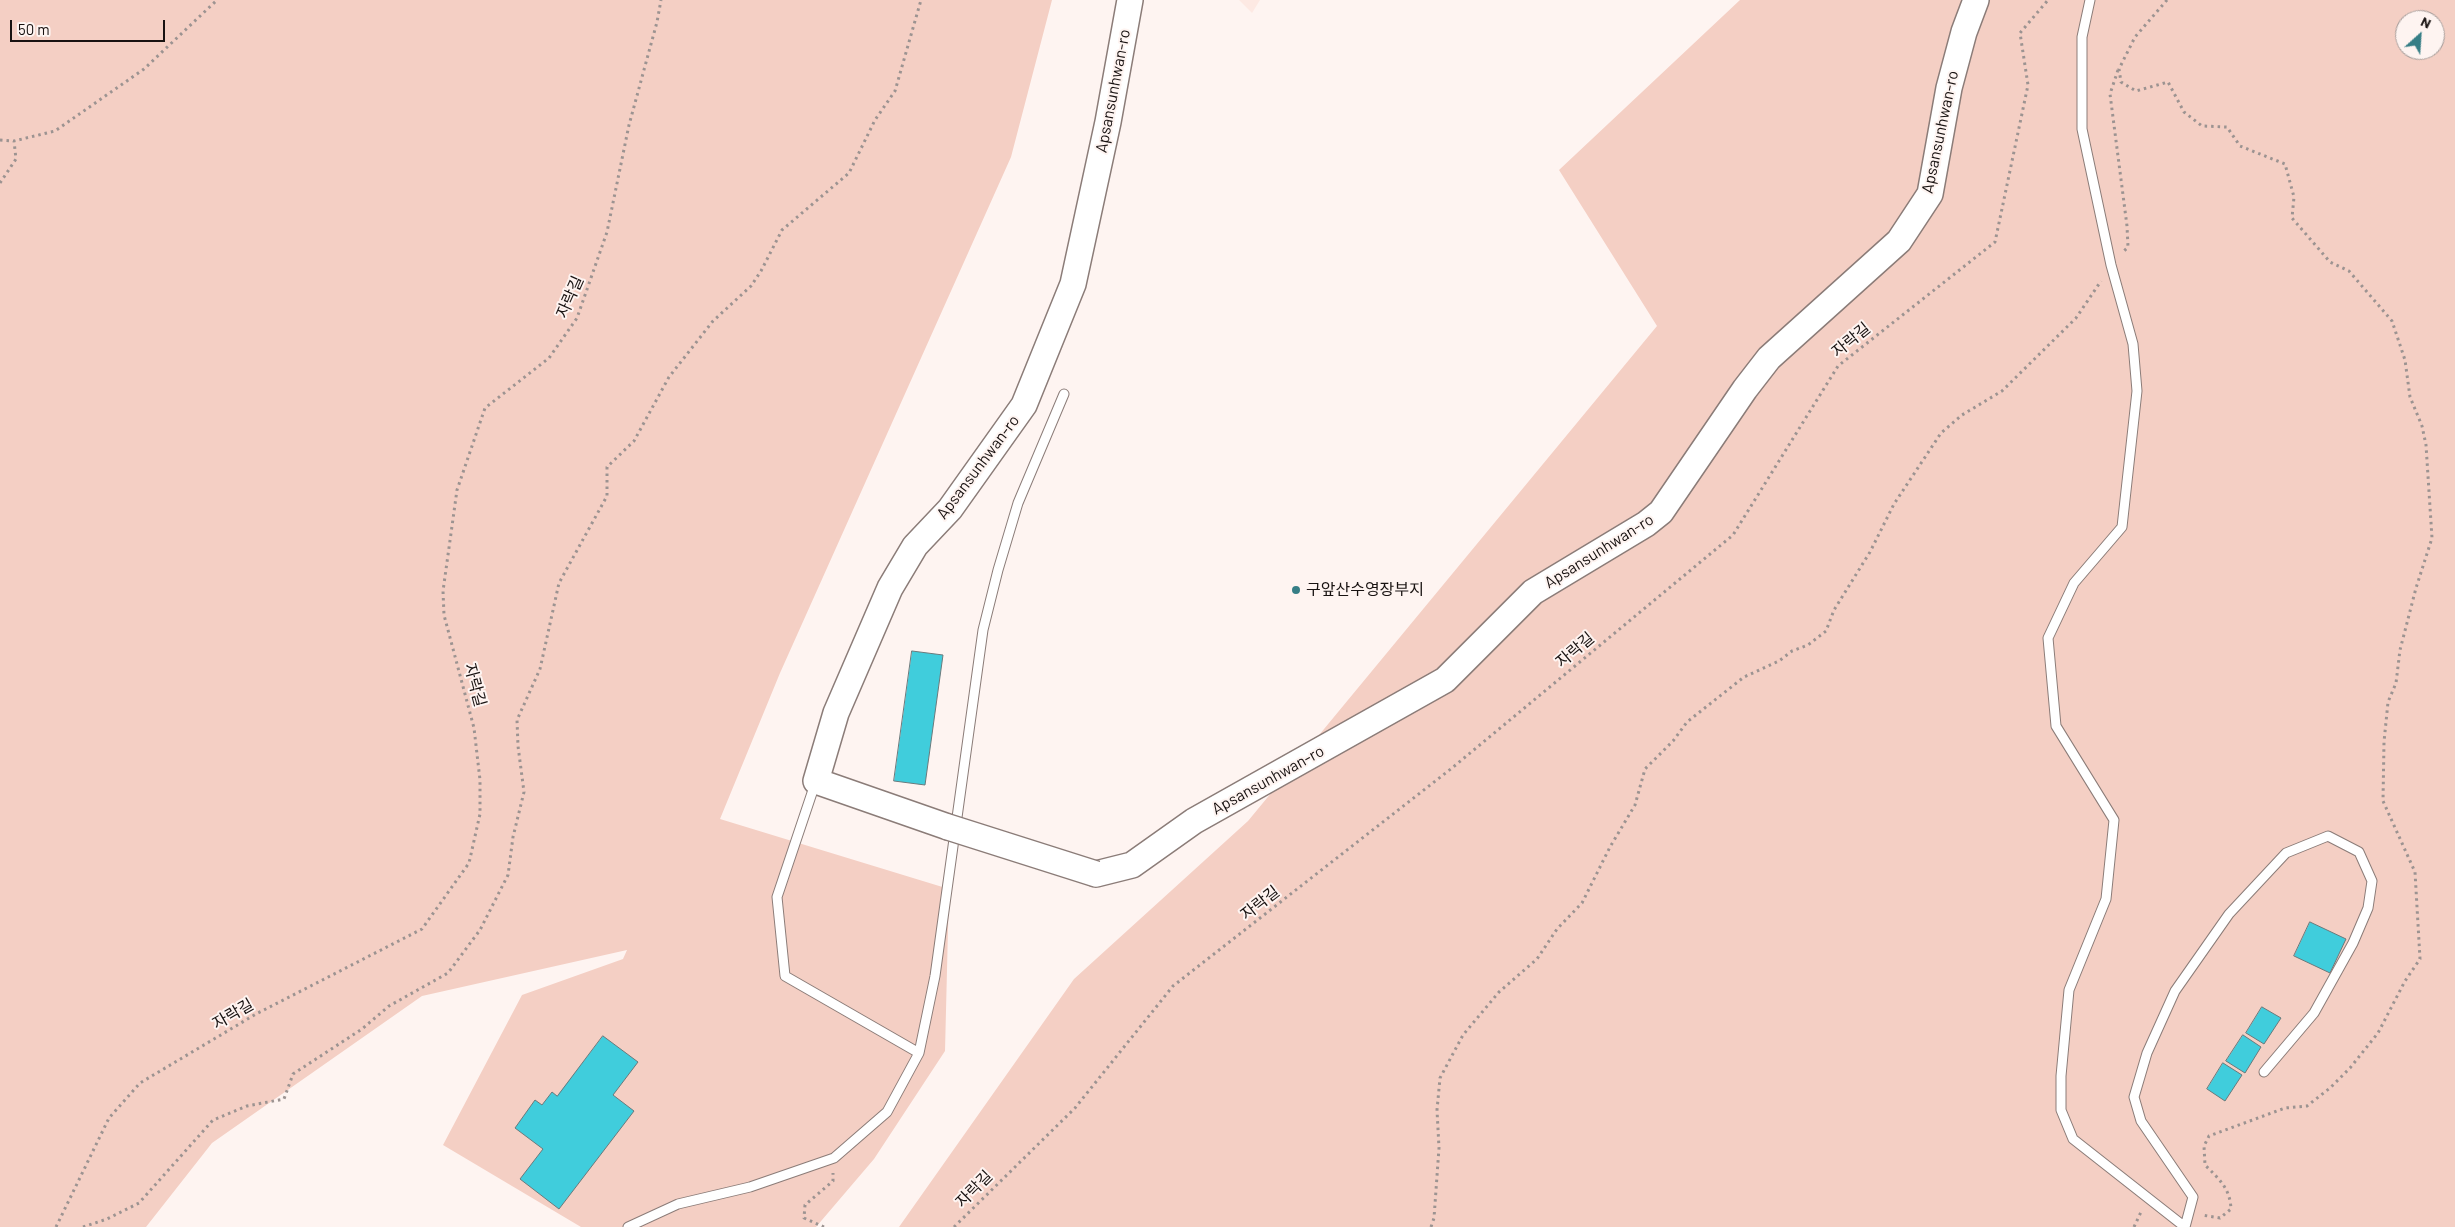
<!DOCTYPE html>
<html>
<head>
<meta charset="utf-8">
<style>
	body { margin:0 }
	#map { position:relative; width:2455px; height:1227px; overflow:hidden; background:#fef4f1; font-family:Barlow,sans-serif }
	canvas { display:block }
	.north { position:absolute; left:2395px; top:10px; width:50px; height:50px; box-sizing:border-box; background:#fef4f1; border:1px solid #a29a97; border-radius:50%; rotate:26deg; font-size:14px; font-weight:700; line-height:20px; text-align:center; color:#181211 }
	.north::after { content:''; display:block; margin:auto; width:18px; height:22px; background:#367e86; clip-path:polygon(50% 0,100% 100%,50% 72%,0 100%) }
	.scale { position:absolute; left:10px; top:20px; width:155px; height:22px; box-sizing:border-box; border:2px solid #181211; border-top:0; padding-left:6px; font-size:15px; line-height:18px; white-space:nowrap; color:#181211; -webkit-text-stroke:4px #fef4f1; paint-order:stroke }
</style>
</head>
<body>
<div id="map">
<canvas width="2455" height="1227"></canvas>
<div class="north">N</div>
<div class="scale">50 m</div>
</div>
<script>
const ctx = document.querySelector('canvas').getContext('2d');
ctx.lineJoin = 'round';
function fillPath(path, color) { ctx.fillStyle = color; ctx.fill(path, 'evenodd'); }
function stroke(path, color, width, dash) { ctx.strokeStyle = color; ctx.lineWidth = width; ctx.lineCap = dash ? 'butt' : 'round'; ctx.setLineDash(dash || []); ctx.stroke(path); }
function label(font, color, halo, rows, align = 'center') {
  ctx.font = font + ' Barlow,"Noto Sans KR",sans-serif'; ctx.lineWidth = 4; ctx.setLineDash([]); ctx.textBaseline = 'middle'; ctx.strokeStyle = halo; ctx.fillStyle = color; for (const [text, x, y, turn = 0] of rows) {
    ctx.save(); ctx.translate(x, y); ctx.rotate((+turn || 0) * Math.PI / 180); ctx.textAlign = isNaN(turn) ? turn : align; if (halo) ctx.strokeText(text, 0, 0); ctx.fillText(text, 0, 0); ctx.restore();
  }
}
fillPath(new Path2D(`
	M1239,0h21l-8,13z`), '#fde9e3');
fillPath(new Path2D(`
	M0,0h1052l-41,157 -231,516 -60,146 229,70 -4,162 -71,108 -58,68h-235l-138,-82 79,-150 101,-36 4,-9 -205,46 -210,147 -66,84h-146z
	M1740,0h715v1227h-1556l175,-248 174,-158 409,-495 -98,-156zM2405,20h30v30h-30z`), '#f4cfc4');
const building = new Path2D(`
	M912,651l31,4 -18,130 -31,-4z
	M2310,922l36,17 -16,34 -36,-17z
	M2262,1007l19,11 -17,26 -18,-11z
	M2243,1035l18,12 -16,26 -19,-12z
	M603,1036l35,26 -25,33 21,16 -75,98 -39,-30 23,-30 -28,-21 20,-28 7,5 10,-13 5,4z
	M2223,1063l19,12 -17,26 -18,-12z`);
fillPath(building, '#40cddc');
stroke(building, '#6a7a7c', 1);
const lane = new Path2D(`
	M2090,0l-8,37v92l29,136 22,79 4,47 -15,136 -48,56 -26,55 8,88 58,94 -8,79 -37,91 -8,86v34l12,29 112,88
	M919,1053l16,-77 48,-346 15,-60 20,-67 46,-109
	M628,1227l50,-23 72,-17 84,-29 53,-46 32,-59 -134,-77 -8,-79 39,-116
	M2185,1227l8,-30 -52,-76 -7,-24 13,-44 28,-62 54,-77 57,-61 42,-17 31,16 13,29 -4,27 -15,35 -39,70 -50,59`);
const secondary = new Path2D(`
	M948,827l-132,-46 20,-68 54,-125 25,-42 35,-37 74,-104 49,-121 35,-162 22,-122
	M1096,874l36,-9 62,-44 251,-141 88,-88 113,-68 15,-12 84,-123 24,-31 130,-117 31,-47 19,-106 15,-56 12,-32`);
stroke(lane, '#8b7c78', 11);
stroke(secondary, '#8b7c78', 28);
stroke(new Path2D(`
	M2167,0l-32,37 -16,32 2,13 15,9 32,-9 16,30 18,14 25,1 13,19 45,18 9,33 -2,21 38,44 19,9 43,50 13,39 5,37 12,29 4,19 6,93 -16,50 -16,62 -4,33 -8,19 -4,40 -1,59 32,71 5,87 -15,22 -27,52 -28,35 -20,20 -23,18 -22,2 -76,28 -5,10 1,19c14,14 25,23 26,44l-11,9 -18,-3
	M2118,70l-8,24 17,132 1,21 -5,5
	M0,140l14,1 41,-10 89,-62 73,-69
	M0,183l16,-24 -2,-18
	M56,1227l53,-109 31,-35 116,-69 166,-85 47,-66 11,-49v-34l-6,-52 -30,-113 -1,-24 14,-101 28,-82 64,-50 28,-40 30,-86 22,-107 28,-103 4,-22
	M83,1227l24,-8 32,-16 74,-83 34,-14 37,-7 9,-25 69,-45 27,-23 59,-33 32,-43 28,-55 5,-38 11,-45 -6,-46 -1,-26 23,-51 19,-86 48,-87v-29l27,-26 35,-64 44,-56 38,-35 10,-15 21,-41 67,-57 26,-53 20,-29 26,-91
	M824,1227l-20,-9 1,-13 28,-24v-8
	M954,1227l121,-119 98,-122 279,-218 281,-233 105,-169 157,-124 33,-157 -8,-52 28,-33
	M1431,1227l3,-9 5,-70 -2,-38 3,-32 23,-43 36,-43 38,-33 20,-30 25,-26 28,-56 25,-42 10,-36 28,-28 14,-19 57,-45 35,-16 13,-10 16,-6 18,-14 8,-21 36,-58 24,-48 47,-71 21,-18 40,-24 74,-73 25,-37
	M2134,1227l7,-15`), '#9c9391', 3, [2.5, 4]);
stroke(lane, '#fff', 9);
stroke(secondary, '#fff', 25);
const secondaryBridge = new Path2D(`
	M948,827l148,47`);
stroke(secondaryBridge, '#8b7c78', 28, []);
stroke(secondaryBridge, '#fff', 25);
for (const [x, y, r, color] of [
	[1296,590,5,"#367e86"]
]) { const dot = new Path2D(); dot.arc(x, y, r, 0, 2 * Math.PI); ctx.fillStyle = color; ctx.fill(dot); stroke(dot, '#fef4f1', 2); }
label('16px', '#181211', '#fef4f1', [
	["Apsansunhwan-ro",1113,91,-79],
	["Apsansunhwan-ro",1940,132,-78],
	["자락길",570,297,-66],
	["자락길",1851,340,-39],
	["Apsansunhwan-ro",978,467,-53],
	["Apsansunhwan-ro",1599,551,-32],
	["자락길",1575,650,-40],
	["자락길",475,685,75],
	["Apsansunhwan-ro",1268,780,-29],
	["자락길",1260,903,-38],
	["자락길",233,1014,-30],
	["자락길",974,1189,-45]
]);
label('16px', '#181211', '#fef4f1', [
	["구앞산수영장부지",1306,590]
], 'left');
</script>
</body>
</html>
